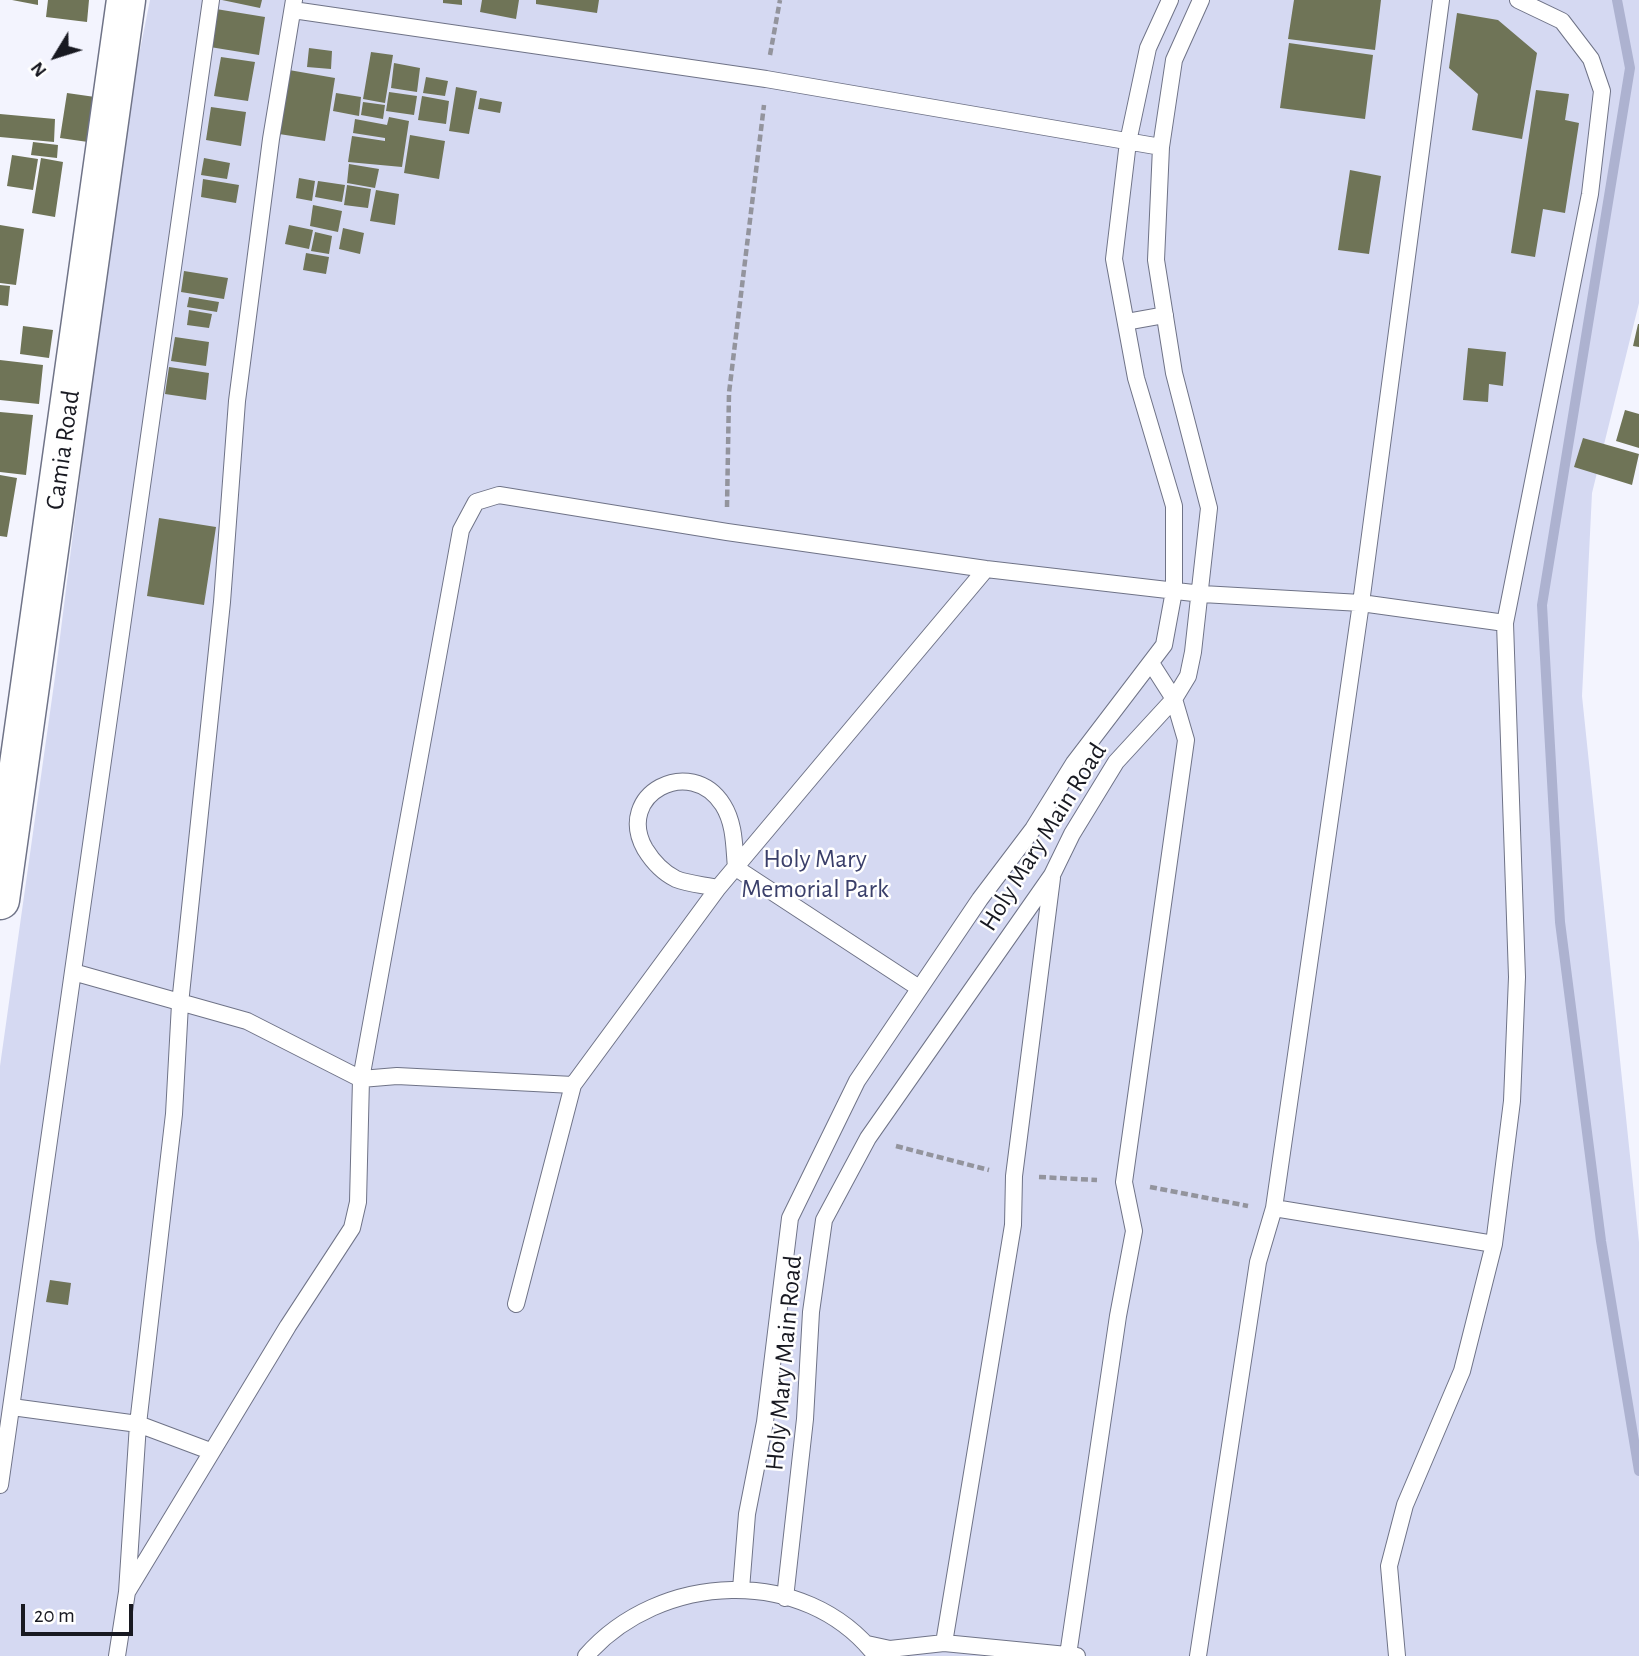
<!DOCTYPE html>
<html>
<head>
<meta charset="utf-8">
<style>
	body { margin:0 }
	#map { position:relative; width:1639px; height:1656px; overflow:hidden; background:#f3f4fe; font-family:"Alegreya Sans",sans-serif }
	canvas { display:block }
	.north { position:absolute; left:21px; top:21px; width:70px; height:70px; -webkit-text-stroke:5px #fff; paint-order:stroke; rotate:232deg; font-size:19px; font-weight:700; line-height:28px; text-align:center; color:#181921 }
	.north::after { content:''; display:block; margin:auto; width:24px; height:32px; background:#181921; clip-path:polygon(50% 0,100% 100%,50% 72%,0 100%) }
	.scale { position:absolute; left:21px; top:1604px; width:112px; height:32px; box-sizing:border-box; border:4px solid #181921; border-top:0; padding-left:9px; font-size:21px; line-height:24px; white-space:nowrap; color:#181921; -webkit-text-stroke:5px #fff; paint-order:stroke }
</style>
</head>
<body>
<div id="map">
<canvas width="1639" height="1656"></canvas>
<div class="north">N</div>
<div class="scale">20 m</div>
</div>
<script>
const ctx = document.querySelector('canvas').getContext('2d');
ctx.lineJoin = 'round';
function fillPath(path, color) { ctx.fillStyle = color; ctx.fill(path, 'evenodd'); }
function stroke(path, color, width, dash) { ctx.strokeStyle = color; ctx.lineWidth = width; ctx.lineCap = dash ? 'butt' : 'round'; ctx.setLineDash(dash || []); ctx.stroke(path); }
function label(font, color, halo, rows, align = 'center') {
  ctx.font = font + ' "Alegreya Sans",sans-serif'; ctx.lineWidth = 5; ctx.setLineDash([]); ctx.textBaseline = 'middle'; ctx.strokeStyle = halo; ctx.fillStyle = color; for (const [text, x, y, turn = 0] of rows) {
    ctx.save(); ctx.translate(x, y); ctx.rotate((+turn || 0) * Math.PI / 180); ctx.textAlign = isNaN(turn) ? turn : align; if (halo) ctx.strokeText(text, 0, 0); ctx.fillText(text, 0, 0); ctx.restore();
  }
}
fillPath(new Path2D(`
	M150,0h1489v303l-47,190 -10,203 57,546v414h-1639v-590l55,-389 68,-542z`), '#d5d9f2');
stroke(new Path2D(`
	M1617,0l13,68 -88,537 18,317 41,319 38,230`), '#adb2d0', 10);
fillPath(new Path2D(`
	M12,0h26v5z
	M48,0h41l-2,22 -41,-5z
	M222,0h40l-2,8z
	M443,0h19v5l-19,-2z
	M482,0h37l-3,19 -36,-7z
	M536,0h63l-2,13 -61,-9z
	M1294,0h87l-6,50 -87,-11z
	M216,9l49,8 -6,38 -49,-8z
	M1457,13l41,7 39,33 -15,86 -50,-9 6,-36 -29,-26z
	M1289,43l84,12 -8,64 -85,-11z
	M309,48l23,3 -1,18 -24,-2z
	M371,52l22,3 -8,48 -22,-4z
	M221,57l34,5 -7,39 -34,-5z
	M394,63l26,5 -3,24 -26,-4z
	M289,70l46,8 -10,63 -46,-7z
	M426,77l22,4 -3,15 -22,-3z
	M456,87l21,4 -8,43 -20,-3z
	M1536,90l33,4 -4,26 14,3 -14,90 -22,-4 -8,48 -24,-4z
	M389,92l28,4 -3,19 -28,-4z
	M67,93l28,4 -7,45 -28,-4z
	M336,93l25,4 -2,19 -26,-5z
	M422,96l27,5 -3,23 -28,-4z
	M480,98l22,4 -2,11 -22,-4z
	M363,102l22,3 -2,14 -22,-4z
	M211,107l35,5 -5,34 -35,-6z
	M0,114l55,5 -1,23 -54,-5z
	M389,117l20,4 -7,46 -54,-5 4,-26 33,5v-3l-32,-5 2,-14 32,6z
	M410,135l35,6 -6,38 -35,-6z
	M33,142l25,3 -1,13 -26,-3z
	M12,155l26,4 -5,31 -26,-4z
	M41,158l22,4 -8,55 -23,-4z
	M204,158l26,5 -3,16 -26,-4z
	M349,164l30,5 -4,19 -28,-5z
	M1350,170l31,6 -12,78 -31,-4z
	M299,178l16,3 -3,20 -16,-3z
	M203,179l36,6 -3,18 -35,-6z
	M318,181l27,4 -3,17 -27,-5z
	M347,185l24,4 -3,19 -24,-3z
	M376,190l23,4 -4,31 -25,-4z
	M313,205l29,6 -4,21 -28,-6z
	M0,225l24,4 -8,56 -16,-2z
	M289,225l24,5 -4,19 -24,-5z
	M343,228l21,5 -4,21 -21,-5z
	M315,232l17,4 -3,18 -18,-3z
	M306,253l23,4 -3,17 -23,-4z
	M184,271l44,7 -4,21 -43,-7z
	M0,285l10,1 -2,20 -8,-1z
	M189,297l30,5 -2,10 -30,-5z
	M189,310l23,4 -3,14 -22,-3z
	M1638,324h1v23l-6,-1z
	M23,326l30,4 -4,28 -29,-4z
	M175,337l34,5 -3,24 -35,-5z
	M1468,348l38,4 -3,34 -14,-2 -1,18 -25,-2z
	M0,360l43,5 -4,39 -39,-4z
	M169,367l40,6 -3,27 -41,-6z
	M1625,410l14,4v34l-23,-7z
	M0,412l33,3 -7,60 -26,-3z
	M1583,438l56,16 -7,31 -58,-18z
	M0,475l17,3 -10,59 -7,-1z
	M159,518l57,9 -12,78 -57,-9z
	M50,1280l21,3 -3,22 -22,-3z`), '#6f7457');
const service = new Path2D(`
	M293,10l473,69 395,68
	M1126,322l39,-7
	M718,888c-13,-3 -30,-4 -42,-9 -14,-7 -23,-17 -31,-30 -31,-55 46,-95 78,-44 12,19 11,42 13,63l183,120
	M73,972l174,49 114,58 36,-3 176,9
	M1274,1208l220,36
	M516,1304l57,-219 145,-197 268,-319
	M12,1407l126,17 72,27
	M0,1485l211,-1485
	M741,1589l6,-75 18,-92 25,-204 67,-137 123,-182 53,-70 41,-66 90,-118 10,-54v-85l-38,-128 -22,-119 14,-117 20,-94 22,-48
	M127,1592l161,-266 64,-98 6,-26 3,-123 100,-549 15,-28 23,-7 228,37 259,37 216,25 159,9 144,20
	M785,1598l20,-179 6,-107 13,-92 44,-82 184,-263 20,-41 44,-72 58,-63 14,-23 5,-24 16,-144 -35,-135 -18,-113 5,-113 13,-87 27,-60
	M944,1643l69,-418 1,-49 38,-298
	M867,1644l23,5 54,-6 133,13
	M1068,1655l50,-339 16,-85 -10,-49 62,-442 -12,-41 -23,-36
	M117,1656l10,-64 11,-168 36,-310 6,-110 42,-402 15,-201 34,-262 23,-139
	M586,1656c73,-84 219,-92 290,0
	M1198,1656l60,-394 16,-54 87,-605 80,-603
	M1397,1656l-8,-90 16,-61 57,-134 32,-127 18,-143 5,-124 -12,-354 85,-429 12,-103 -11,-32 -29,-38 -44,-21`);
const tertiary = new Path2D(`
	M0,900l126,-900`);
stroke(service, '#6f7387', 18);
stroke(tertiary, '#6f7387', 41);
stroke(new Path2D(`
	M770,55l10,-55
	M727,507l2,-114 35,-288
	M896,1146l93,24
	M1039,1177l58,3
	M1150,1187l98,19`), '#93949d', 4.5, [7, 3.5]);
stroke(service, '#fff', 16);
stroke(tertiary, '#fff', 38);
label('26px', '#181921', '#fff', [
	["Camia Road",63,450,-82],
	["Holy Mary Main Road",1043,837,-58],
	["Holy Mary Main Road",784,1363,-85]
]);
label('26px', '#3a3f6a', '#fff', [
	["Holy Mary",815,859],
	["Memorial Park",815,889]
]);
</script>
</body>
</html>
